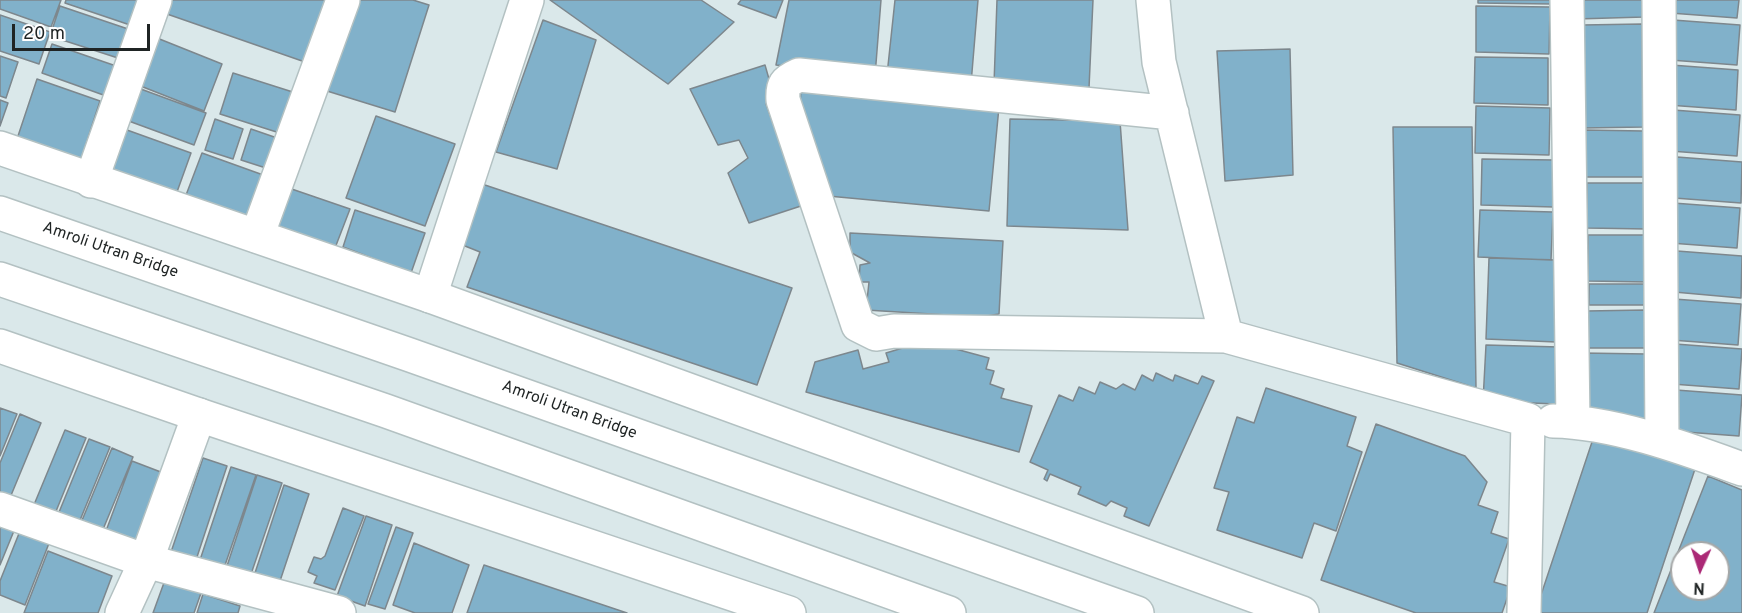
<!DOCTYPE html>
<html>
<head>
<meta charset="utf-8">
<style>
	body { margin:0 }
	#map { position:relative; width:1742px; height:613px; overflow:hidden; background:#dae8ea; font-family:Overpass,sans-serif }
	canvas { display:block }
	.north { position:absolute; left:1670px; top:541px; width:60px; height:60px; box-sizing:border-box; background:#fff; border:2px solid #a5a7a7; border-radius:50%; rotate:183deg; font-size:16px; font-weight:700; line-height:24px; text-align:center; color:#1f2424 }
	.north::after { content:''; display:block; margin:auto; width:21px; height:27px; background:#ab2976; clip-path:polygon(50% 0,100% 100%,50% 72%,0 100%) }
	.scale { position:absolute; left:12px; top:24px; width:138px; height:27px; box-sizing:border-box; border:3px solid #1f2424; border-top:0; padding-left:8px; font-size:18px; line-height:21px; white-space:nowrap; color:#1f2424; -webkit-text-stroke:4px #fff; paint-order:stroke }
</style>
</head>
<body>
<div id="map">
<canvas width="1742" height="613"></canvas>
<div class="north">N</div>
<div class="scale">20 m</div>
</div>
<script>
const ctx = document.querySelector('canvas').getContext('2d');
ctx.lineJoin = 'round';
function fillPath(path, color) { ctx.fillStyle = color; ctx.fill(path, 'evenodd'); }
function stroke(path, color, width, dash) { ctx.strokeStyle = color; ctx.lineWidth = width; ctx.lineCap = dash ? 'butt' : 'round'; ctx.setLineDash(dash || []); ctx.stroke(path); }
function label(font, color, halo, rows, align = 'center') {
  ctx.font = font + ' Overpass,sans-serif'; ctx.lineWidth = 4.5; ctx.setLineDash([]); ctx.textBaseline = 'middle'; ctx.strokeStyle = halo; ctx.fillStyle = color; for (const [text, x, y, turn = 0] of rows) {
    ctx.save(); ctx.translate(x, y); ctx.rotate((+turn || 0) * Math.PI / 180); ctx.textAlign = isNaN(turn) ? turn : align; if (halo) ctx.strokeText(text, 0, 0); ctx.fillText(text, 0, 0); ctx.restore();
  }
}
const building = new Path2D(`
	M0,0h61l-10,27 -51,-18z
	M66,0h79l-9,27 -71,-24z
	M171,0h156l-22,62 -138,-48z
	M357,0h56l16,5 -34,107 -68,-21z
	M550,0h151l33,22 -66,62z
	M741,0h42l-7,18 -38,-14z
	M789,0h92l-6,76 -99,-11z
	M895,0h83l-7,84 -84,-9z
	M997,0h96l-4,88 -95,-4z
	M1478,0h74v4l-74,-1z
	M1576,0h67l1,17 -68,2z
	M1671,0h68l-2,18 -67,-5z
	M60,6l71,24 -10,29 -71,-23z
	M1476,6l74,1 -1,47 -73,-2z
	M0,15l50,17 -11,32 -39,-13z
	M543,20l53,20 -39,129 -61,-17z
	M1673,20l67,5 -3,40 -67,-5z
	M1642,24l1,103 -60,1 -1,-103z
	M157,38l65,26 -18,47 -66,-26z
	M52,44l67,23 -10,30 -67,-24z
	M1290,49l3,126 -68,6 -8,-130z
	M0,56l18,6 -12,36 -6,-2z
	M1475,57l73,1v47l-74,-2z
	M765,65l10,35 -9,4 15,41h9l17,59 -58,19 -21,-50 20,-15 -9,-18 -21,5 -28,-56z
	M1671,65l67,5 -2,40 -68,-5z
	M233,73l66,21 -13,41 -66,-21z
	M37,79l63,22 -20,62 -64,-21z
	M138,88l68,25 -12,32 -68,-25z
	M801,89l198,18 -10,104 -161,-15 -29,-74z
	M0,100l8,3 -8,23z
	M1476,106l74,2 -1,47 -74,-2z
	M1673,110l67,5 -3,41 -67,-5z
	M376,116l79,28 -30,82 -79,-28z
	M215,119l28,10 -10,30 -28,-9z
	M1010,119l110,2 8,109 -121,-4z
	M1393,127h79l4,261 -79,-25z
	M251,129l29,10 -11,30 -28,-9z
	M127,130l64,23 -18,50 -65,-23z
	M1584,130l60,1v46h-60z
	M202,153l64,23 -18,50 -65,-23z
	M1677,157l65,5 -1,41 -67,-5z
	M1482,159l73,1 -1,47 -73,-2z
	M476,182l316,106 -35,97 -290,-98 13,-35 -25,-10z
	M1587,183h60v46l-60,-1z
	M280,185l70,24 -15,39 -67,-26z
	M1673,203l67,5 -3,40 -67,-5z
	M355,210l70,23 -14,40 -68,-26z
	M1480,210l73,2 -2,48 -73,-3z
	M850,233l153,8 -4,73 -19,3 -114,-7 3,-28h-10l1,-17 10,-2 -20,-11z
	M1588,235h60v47l-60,-1z
	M1677,251l65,5 -1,42 -67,-6z
	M1489,258l70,2 -3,82 -70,-3z
	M1589,284h56v21h-56z
	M1674,299l67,5 -3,41 -67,-5z
	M1646,310v38h-60v-37z
	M926,341l63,17 -3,11 8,2 -4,13 14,5 -3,9 31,8 -13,46 -213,-60 9,-30 43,-12 5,19 26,-7 -3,-9z
	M1675,344l67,5 -3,40 -67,-5z
	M1486,345l73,2 -2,57 -74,-3z
	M1582,353l65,1v65l-65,-1z
	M1156,373l17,8 2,-6 23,9 4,-8 12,5 -65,145 -25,-10 3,-8 -16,-7 -5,5 -28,-12 3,-7 -31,-13 -3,7 -3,-2 4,-9 -18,-8 29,-67 14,6 6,-14 16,7 5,-12 16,7 7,-5 12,6 7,-15 11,6z
	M1266,388l90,29 -9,29 15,6 -26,79 -22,-8 -12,35 -85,-28 12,-38 -15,-4 23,-71 17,6z
	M1676,390l66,5 -3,41 -67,-5z
	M0,408l17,6 -17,42z
	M20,414l21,9 -34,82 -7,-3v-39z
	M1376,424l89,32 22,26 -9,23 20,7 -7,21 18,6 -15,43 17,5 -9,26h-86l-95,-33z
	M65,430l21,8 -34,83 -21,-9z
	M1595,433l101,33 -49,147h-112z
	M89,439l21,8 -34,83 -21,-8z
	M112,448l21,9 -34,82 -21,-9z
	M203,458l24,8 -32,97 -25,-8z
	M132,461l34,13 -29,78 -34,-13z
	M231,467l25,8 -33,96 -24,-8z
	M257,475l25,8 -33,97 -24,-8z
	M1708,476l34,14v123h-88zM1682,553h36v36h-36z
	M284,485l25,9 -32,96 -25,-8z
	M343,508l21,8 -29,74 -21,-7 3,-7 -9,-4 6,-15 7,2 4,-3z
	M0,514l18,7 -18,44z
	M366,516l26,9 -27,81 -28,-10z
	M24,521l29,12 -28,72 -25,-10v-14z
	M396,527l17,6 -28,76 -17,-5z
	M414,543l55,22 -17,48h-37l-22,-8z
	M48,551l64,25 -14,37h-74z
	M484,565l143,48h-160z
	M165,580l36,13 -7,20h-41z
	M203,594l37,12 -2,7h-41z`);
fillPath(building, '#81b1ca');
stroke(building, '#7d878d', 1.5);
const minor = new Path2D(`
	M1153,0l6,62 67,274 302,84 -4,193
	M1567,0l6,421
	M1659,0l3,441
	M1172,113l-373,-38c-14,6 -17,10 -16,25l75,225 18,9 18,-3 332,5
	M91,181l64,-181
	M257,236l86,-236
	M430,296l97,-296
	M1553,421c61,1 131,27 189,48
	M0,509l146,52 193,52
	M122,613l24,-52 53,-146`);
const major = new Path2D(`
	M0,148l430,148 872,317
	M0,213l410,142 727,258
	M0,279l386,132 563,202
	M0,346l199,69 590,198`);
stroke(minor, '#b3c1c2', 36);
stroke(major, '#b3c1c2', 36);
stroke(minor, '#fff', 33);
stroke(major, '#fff', 33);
label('16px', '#1f2424', '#fff', [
	["Amroli Utran Bridge",110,251,19],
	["Amroli Utran Bridge",569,411,20]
]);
</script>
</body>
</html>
